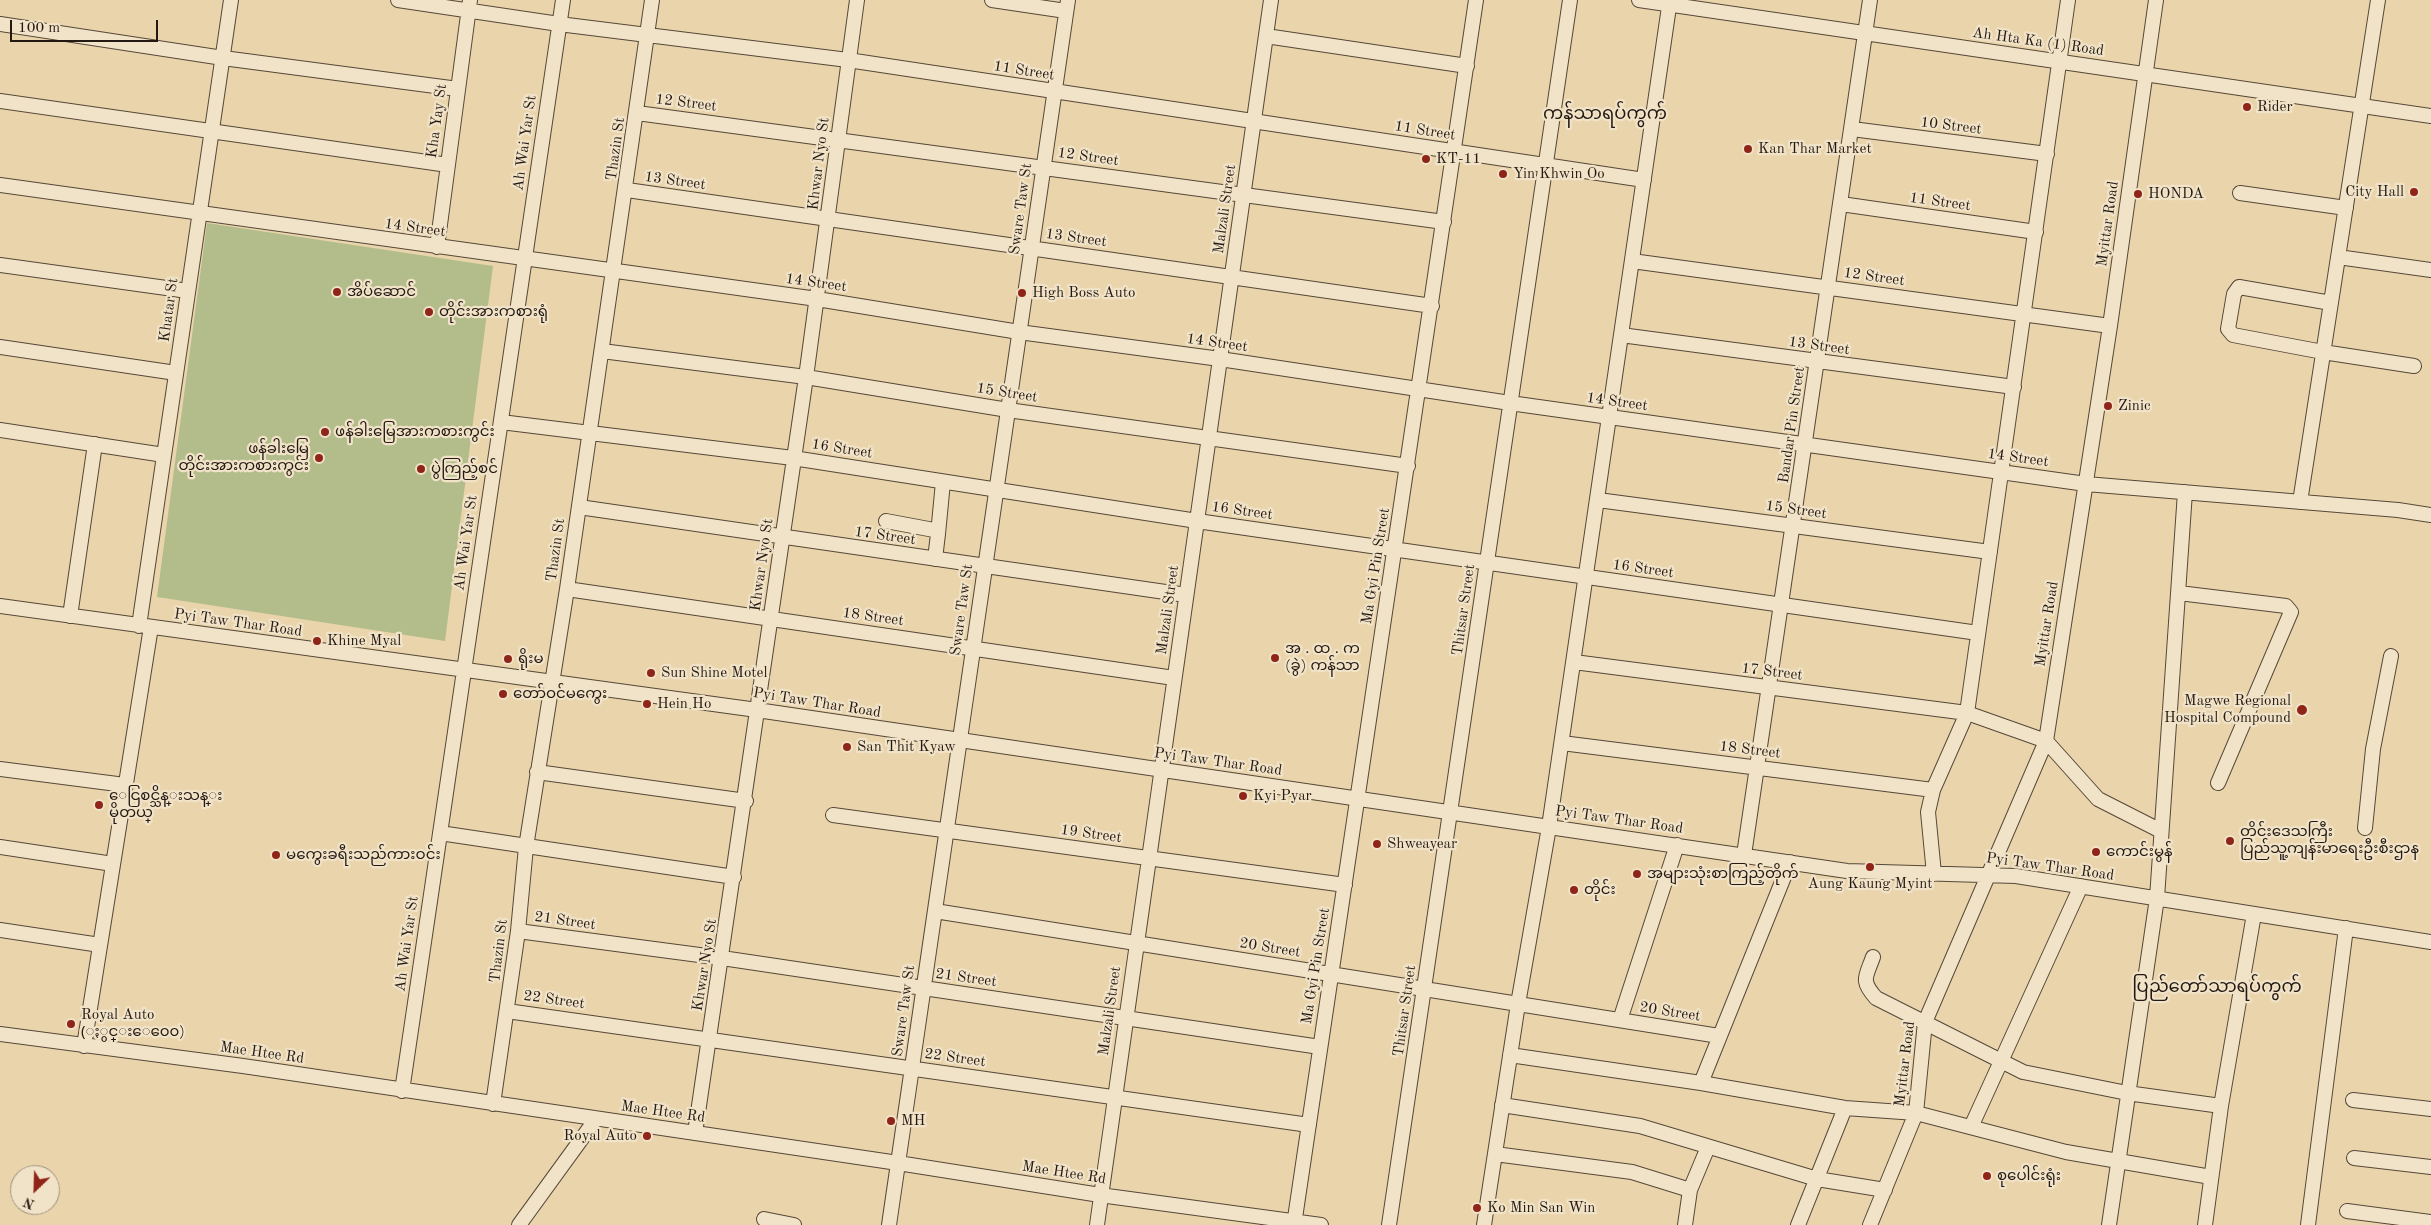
<!DOCTYPE html>
<html>
<head>
<meta charset="utf-8">
<style>
	body { margin:0 }
	#map { position:relative; width:2431px; height:1225px; overflow:hidden; background:#ead4ab; font-family:"Old Standard TT",serif }
	canvas { display:block }
	.north { position:absolute; left:10px; top:1165px; width:50px; height:50px; box-sizing:border-box; background:#f1e3c8; border:1px solid #9f927f; border-radius:50%; rotate:204deg; font-size:14px; font-weight:700; line-height:20px; text-align:center; color:#241912 }
	.north::after { content:''; display:block; margin:auto; width:18px; height:22px; background:#8f2418; clip-path:polygon(50% 0,100% 100%,50% 72%,0 100%) }
	.scale { position:absolute; left:10px; top:20px; width:148px; height:22px; box-sizing:border-box; border:2px solid #241912; border-top:0; padding-left:6px; font-size:15px; line-height:18px; white-space:nowrap; color:#241912; -webkit-text-stroke:4px #f1e3c8; paint-order:stroke }
</style>
</head>
<body>
<div id="map">
<canvas width="2431" height="1225"></canvas>
<div class="north">N</div>
<div class="scale">100 m</div>
</div>
<script>
const ctx = document.querySelector('canvas').getContext('2d');
ctx.lineJoin = 'round';
function fillPath(path, color) { ctx.fillStyle = color; ctx.fill(path, 'evenodd'); }
function stroke(path, color, width, dash) { ctx.strokeStyle = color; ctx.lineWidth = width; ctx.lineCap = dash ? 'butt' : 'round'; ctx.setLineDash(dash || []); ctx.stroke(path); }
function label(font, color, halo, rows, align = 'center') {
  ctx.font = font + ' "Old Standard TT","Noto Sans Myanmar",serif'; ctx.lineWidth = 4.5; ctx.setLineDash([]); ctx.textBaseline = 'middle'; ctx.strokeStyle = halo; ctx.fillStyle = color; for (const [text, x, y, turn = 0] of rows) {
    ctx.save(); ctx.translate(x, y); ctx.rotate((+turn || 0) * Math.PI / 180); ctx.textAlign = isNaN(turn) ? turn : align; if (halo) ctx.strokeText(text, 0, 0); ctx.fillText(text, 0, 0); ctx.restore();
  }
}
fillPath(new Path2D(`
	M207,223l286,43 -48,375 -288,-44z`), '#b3bd8c');
const minor = new Path2D(`
	M398,0l161,24 289,36 796,120
	M992,0l74,11
	M1639,0l792,116
	M0,24l223,34 235,31
	M1266,36l201,30
	M0,101l448,64
	M637,113l807,109
	M1852,129l195,25
	M0,185l817,114 202,33 201,27 290,44 576,81 312,26 33,5
	M627,190l805,116
	M2240,193l106,15
	M1841,204l195,28
	M437,247l33,-247
	M2338,257l93,13
	M1632,261l478,65
	M0,265l188,26
	M2331,303l-92,-16 -5,7 -6,35 5,6 90,17 91,14
	M1621,335l393,52
	M0,347l176,26
	M602,351l204,26 202,33 400,56
	M501,422l292,36 404,63 781,112
	M0,430l164,25
	M1598,500l392,52
	M2300,502l78,-502
	M579,507l607,88
	M886,521l48,9 4,4 -3,25
	M938,534l5,-52
	M567,589l607,89
	M2179,593l107,13 5,6 -73,171
	M0,606l757,104 1090,161 169,5 415,66
	M70,616l25,-172
	M139,626l92,-626
	M1574,662l393,51 79,28 52,58 63,32
	M1562,743l371,47
	M0,769l125,16
	M537,772l209,29
	M833,815l512,70
	M2365,828l8,-79 18,-93
	M440,833l294,44
	M0,847l113,17
	M1744,855l126,-855
	M1934,874l-6,-62 5,-22 34,-77 101,-713
	M935,911l784,125
	M0,930l100,15
	M518,931l204,27 598,89
	M1873,957c-7,20 -13,23 3,41l147,74 104,21 94,13
	M507,1011l802,114
	M1620,1020l57,-175
	M0,1034l243,32 655,97 202,32 221,30
	M84,1046l67,-419
	M1510,1055l191,28 144,25 71,5 150,39 145,25
	M1701,1083l89,-221
	M402,1091l161,-1091
	M2353,1100l78,9
	M493,1104l25,-173 8,-84 41,-258 85,-589
	M1502,1105l138,21 177,53 68,11
	M1971,1127l110,-241
	M695,1133l111,-756 51,-377
	M1495,1154l137,18 58,18
	M2354,1158l77,9
	M2347,1211l84,11
	M764,1219l30,6
	M519,1225l77,-106
	M889,1225l179,-1225
	M1097,1225l174,-1225
	M1294,1225l182,-1225
	M1389,1225l181,-1225
	M1484,1225l34,-221 31,-177 121,-827
	M1685,1225l5,-35 18,-43
	M1798,1225l47,-117
	M1870,1225l46,-112 9,-91 121,-281 64,-415 46,-326
	M2109,1225l48,-327 28,-406
	M2205,1225l16,-119 33,-192
	M2308,1225l38,-297`);
stroke(minor, '#564838', 16);
stroke(minor, '#f1e3c8', 14);
for (const [x, y, r, color] of [
	[2247,107,5,"#8f2418"],
	[1748,149,5,"#8f2418"],
	[1426,159,5,"#8f2418"],
	[1503,174,5,"#8f2418"],
	[2414,192,5,"#8f2418"],
	[2138,194,5,"#8f2418"],
	[337,292,5,"#8f2418"],
	[1022,293,5,"#8f2418"],
	[429,312,5,"#8f2418"],
	[2108,406,5,"#8f2418"],
	[325,432,5,"#8f2418"],
	[319,458,5,"#8f2418"],
	[421,469,5,"#8f2418"],
	[317,641,5,"#8f2418"],
	[1275,658,5,"#8f2418"],
	[508,659,5,"#8f2418"],
	[651,673,5,"#8f2418"],
	[503,694,5,"#8f2418"],
	[647,704,5,"#8f2418"],
	[2302,710,6,"#8f2418"],
	[847,747,5,"#8f2418"],
	[1243,796,5,"#8f2418"],
	[99,805,5,"#8f2418"],
	[2230,841,5,"#8f2418"],
	[1377,844,5,"#8f2418"],
	[2096,852,5,"#8f2418"],
	[276,855,5,"#8f2418"],
	[1870,867,5,"#8f2418"],
	[1637,874,5,"#8f2418"],
	[1574,890,5,"#8f2418"],
	[71,1024,5,"#8f2418"],
	[891,1121,5,"#8f2418"],
	[647,1136,5,"#8f2418"],
	[1987,1176,5,"#8f2418"],
	[1477,1208,5,"#8f2418"]
]) { const dot = new Path2D(); dot.arc(x, y, r, 0, 2 * Math.PI); ctx.fillStyle = color; ctx.fill(dot); stroke(dot, '#f1e3c8', 2); }
label('15px', '#241912', '#f1e3c8', [
	["Ah Hta Ka (1) Road",2038,42,8],
	["11 Street",1024,71,9],
	["12 Street",686,103,7],
	["Kha Yay St",437,121,-82],
	["10 Street",1951,126,7],
	["11 Street",1425,131,9],
	["Ah Wai Yar St",525,143,-82],
	["Thazin St",616,149,-82],
	["12 Street",1088,157,8],
	["Khwar Nyo St",819,164,-83],
	["13 Street",675,181,8],
	["11 Street",1940,202,8],
	["Sware Taw St",1021,209,-82],
	["Malzali Street",1225,209,-82],
	["Myittar Road",2108,224,-82],
	["14 Street",415,228,8],
	["13 Street",1076,238,8],
	["12 Street",1874,277,8],
	["14 Street",816,283,8],
	["Khatar St",169,310,-82],
	["14 Street",1217,343,8],
	["13 Street",1819,346,8],
	["15 Street",1007,393,9],
	["14 Street",1617,402,8],
	["Bandar Pin Street",1792,425,-82],
	["16 Street",842,449,9],
	["14 Street",2018,458,8],
	["15 Street",1796,510,8],
	["16 Street",1242,511,8],
	["17 Street",885,536,8],
	["Ah Wai Yar St",466,543,-82],
	["Thazin St",556,550,-82],
	["Khwar Nyo St",762,565,-82],
	["Ma Gyi Pin Street",1376,566,-81],
	["16 Street",1643,569,8],
	["Sware Taw St",962,610,-82],
	["Malzali Street",1168,610,-82],
	["Thitsar Street",1464,610,-82],
	["18 Street",873,617,8],
	["Pyi Taw Thar Road",238,623,8],
	["Myittar Road",2047,624,-81],
	["17 Street",1772,672,7],
	["Pyi Taw Thar Road",817,703,9],
	["18 Street",1750,750,7],
	["Pyi Taw Thar Road",1218,762,8],
	["Pyi Taw Thar Road",1619,820,8],
	["19 Street",1091,834,8],
	["Pyi Taw Thar Road",2050,867,8],
	["21 Street",565,921,8],
	["Ah Wai Yar St",407,944,-82],
	["20 Street",1270,948,9],
	["Thazin St",499,951,-83],
	["Khwar Nyo St",705,965,-81],
	["Ma Gyi Pin Street",1316,966,-81],
	["21 Street",966,978,8],
	["22 Street",554,1000,8],
	["Sware Taw St",904,1011,-82],
	["Malzali Street",1110,1011,-82],
	["Thitsar Street",1405,1011,-82],
	["20 Street",1670,1012,9],
	["Mae Htee Rd",262,1053,8],
	["22 Street",955,1058,8],
	["Myittar Road",1905,1064,-83],
	["Mae Htee Rd",663,1112,8],
	["Mae Htee Rd",1064,1173,9]
]);
label('15px', '#241912', '#f1e3c8', [
	["Rider",2257,107],
	["Kan Thar Market",1758,149],
	["KT-11",1436,159],
	["Yin Khwin Oo",1513,174],
	["City Hall",2404,192,"right"],
	["HONDA",2148,194],
	["အိပ်ဆောင်",347,292],
	["High Boss Auto",1032,293],
	["တိုင်းအားကစားရုံ",439,312],
	["Zinic",2118,406],
	["ဖန်ခါးမြေအားကစားကွင်း",335,432],
	["ဖန်ခါးမြေ",309,449,"right"],
	["တိုင်းအားကစားကွင်း",309,466,"right"],
	["ပွဲကြည့်စင်",431,469],
	["Khine Myal",327,641],
	["အ . ထ . က",1285,649],
	["(ခွဲ) ကန်သာ",1285,666],
	["ရိုးမ",518,659],
	["Sun Shine Motel",661,673],
	["တော်ဝင်မကွေး",513,694],
	["Magwe Regional",2291,701,"right"],
	["Hospital Compound",2291,718,"right"],
	["Hein Ho",657,704],
	["San Thit Kyaw",857,747],
	["ေငြစင္သိန္းသန္း",109,796],
	["မိုတယ္",109,813],
	["Kyi Pyar",1253,796],
	["တိုင်းဒေသကြီး",2240,832],
	["ပြည်သူ့ကျန်းမာရေးဦးစီးဌာန",2240,849],
	["Shweayear",1387,844],
	["ကောင်းမွန်",2106,852],
	["မကွေးခရီးသည်ကားဝင်း",286,855],
	["အများသုံးစာကြည့်တိုက်",1647,874],
	["Aung Kaung Myint",1870,884,"center"],
	["တိုင်း",1584,890],
	["Royal Auto",81,1015],
	["(ႏွင္းေ၀ေ၀)",81,1032],
	["MH",901,1121],
	["Royal Auto",637,1136,"right"],
	["စုပေါင်းရုံး",1997,1176],
	["Ko Min San Win",1487,1208]
], 'left');
label('18px', '#241912', '#f1e3c8', [
	["ကန်သာရပ်ကွက်",1605,114],
	["ပြည်တော်သာရပ်ကွက်",2217,987]
]);
</script>
</body>
</html>
